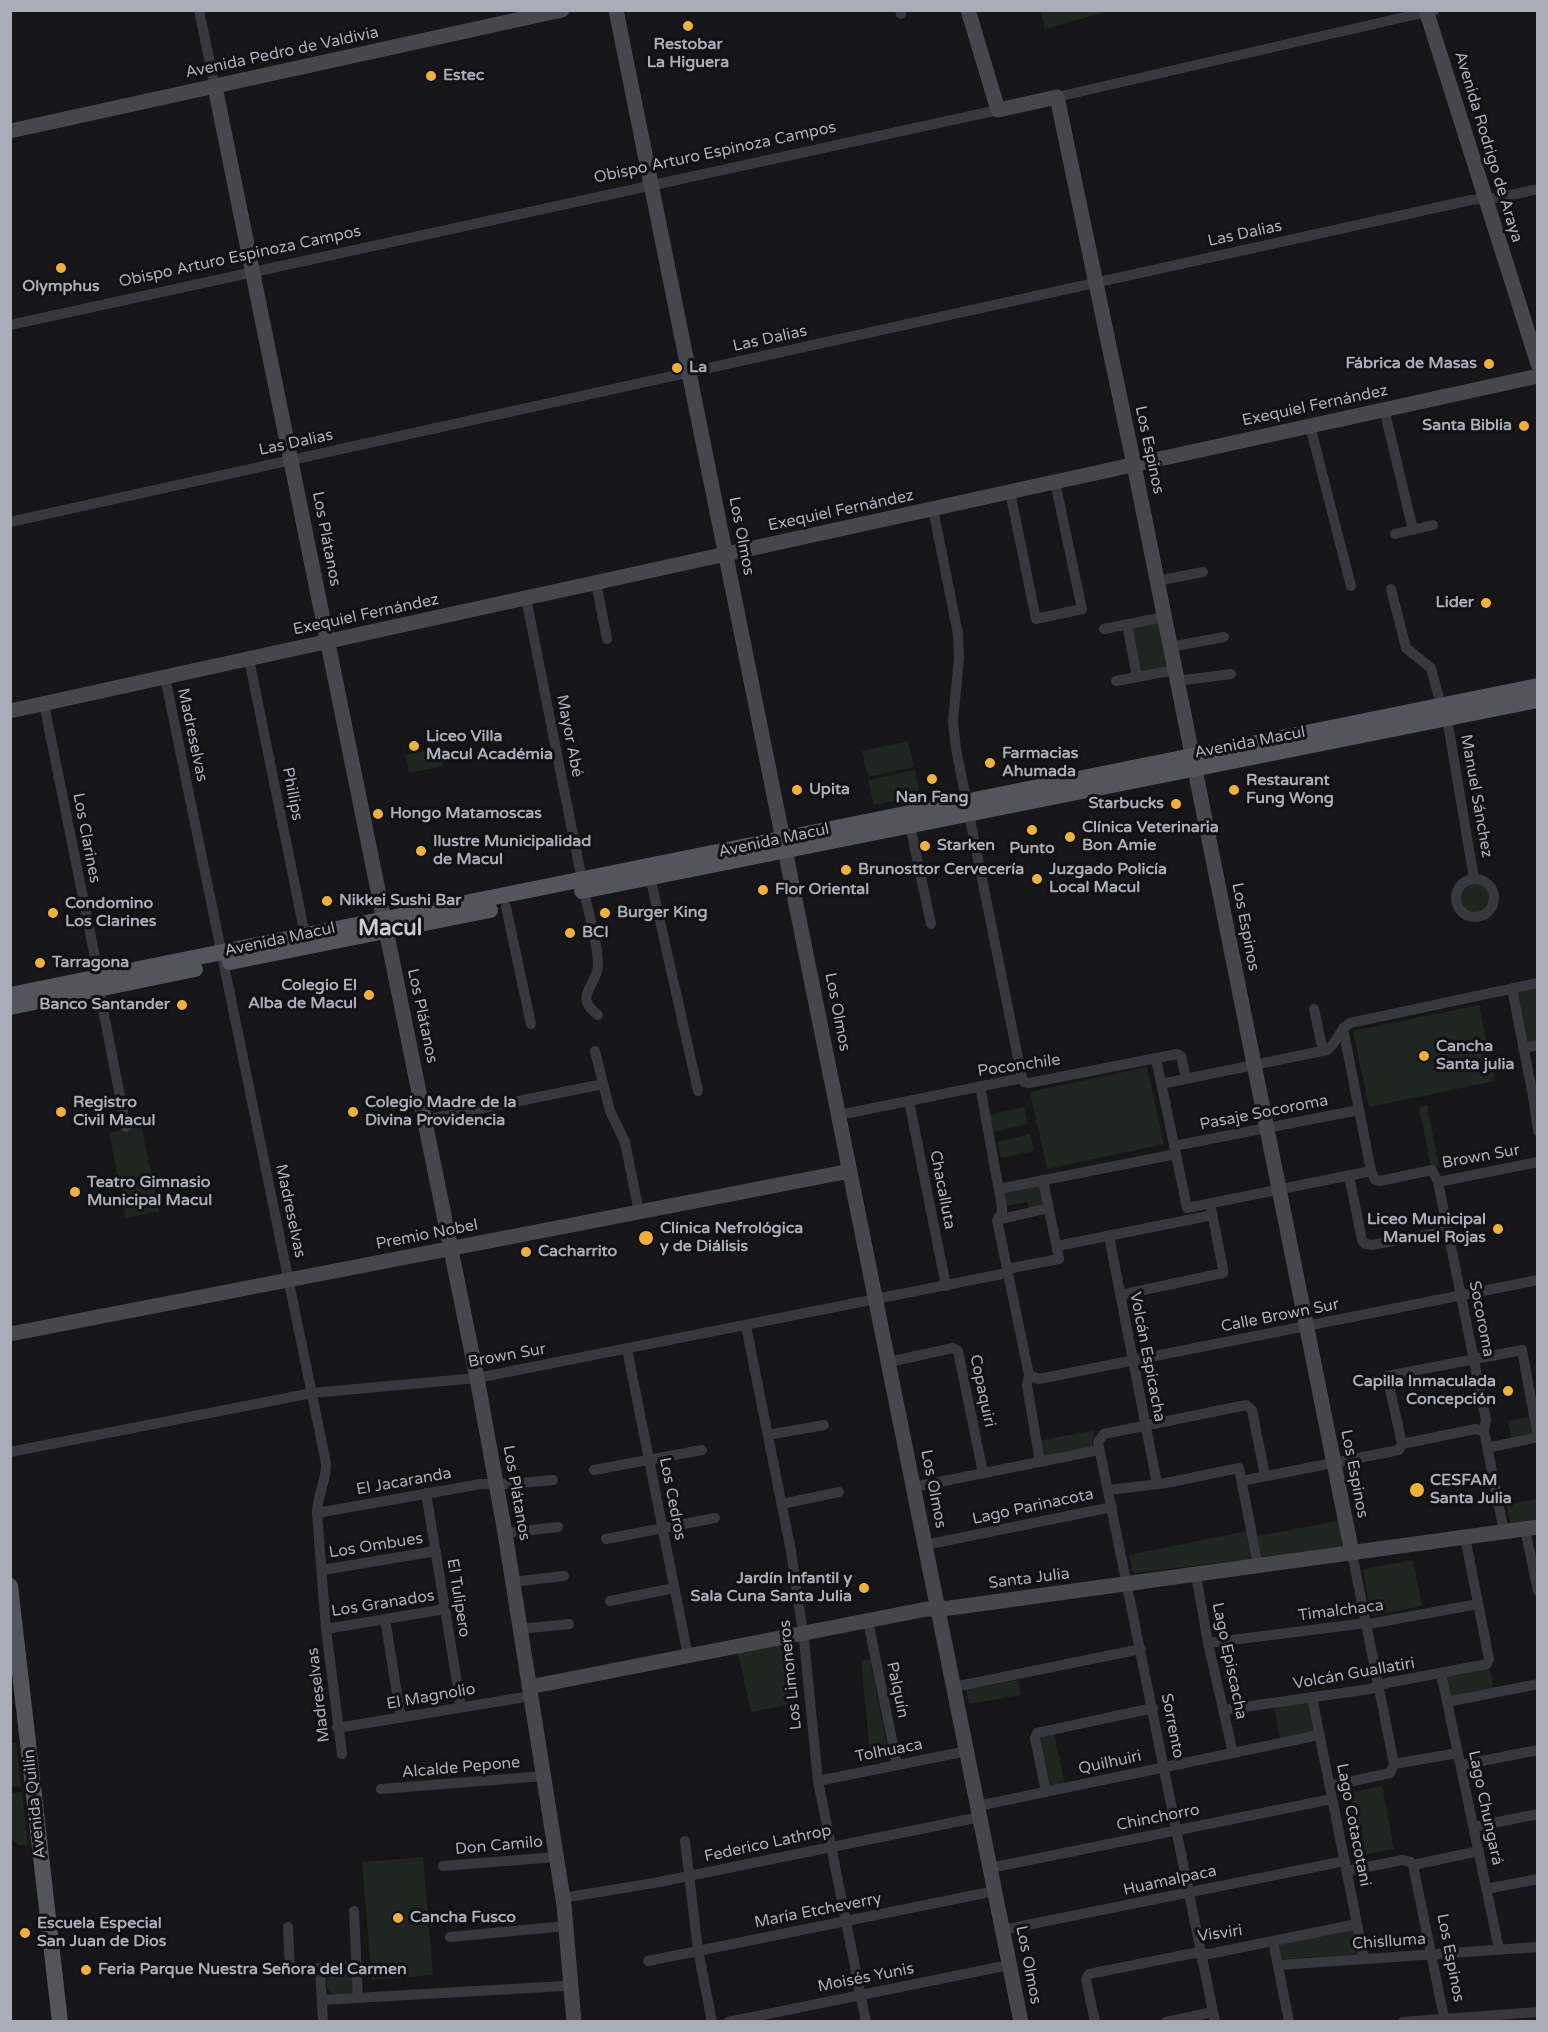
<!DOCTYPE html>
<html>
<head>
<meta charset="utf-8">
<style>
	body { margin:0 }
	#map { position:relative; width:1548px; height:2032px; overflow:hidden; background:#161618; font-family:"Varela Round",sans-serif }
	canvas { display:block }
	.frame { position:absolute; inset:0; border:12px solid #a8adb8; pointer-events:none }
</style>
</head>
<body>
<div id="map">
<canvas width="1548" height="2032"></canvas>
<div class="frame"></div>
</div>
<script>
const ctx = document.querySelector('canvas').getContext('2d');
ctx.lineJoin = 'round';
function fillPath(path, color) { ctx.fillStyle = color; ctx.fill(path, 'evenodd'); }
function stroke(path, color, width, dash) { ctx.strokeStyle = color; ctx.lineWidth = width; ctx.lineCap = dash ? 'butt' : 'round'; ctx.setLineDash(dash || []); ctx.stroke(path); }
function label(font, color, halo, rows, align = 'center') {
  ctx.font = font + ' "Varela Round",sans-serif'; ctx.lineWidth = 6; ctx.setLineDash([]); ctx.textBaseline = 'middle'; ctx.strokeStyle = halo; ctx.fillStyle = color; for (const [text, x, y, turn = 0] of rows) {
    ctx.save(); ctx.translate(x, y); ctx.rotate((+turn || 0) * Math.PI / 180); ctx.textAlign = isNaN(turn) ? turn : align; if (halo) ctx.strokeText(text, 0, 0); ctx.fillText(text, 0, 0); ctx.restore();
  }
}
fillPath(new Path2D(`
	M1040,10h69v1l-64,18z
	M1164,617l11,53 -38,7 -10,-53z
	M908,741l6,26 -46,10 -6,-26z
	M440,748l3,18 -34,7 -4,-18z
	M915,770l5,25 -46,10 -6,-25z
	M1456 898a19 19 0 1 1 38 0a19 19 0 1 1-38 0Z
	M1537,988v54l-10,3 -11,-52z
	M1479,1005l16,76 -126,26 -16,-76z
	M1147,1067l17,77 -117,25 -17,-77z
	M1427,1105l12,61 -8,1 -12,-60z
	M1024,1107l4,17 -34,8 -4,-17z
	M141,1125l18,86 -33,7 -17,-85z
	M1030,1134l4,17 -33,7 -4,-16z
	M1040,1183l5,23 -16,3 -2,-7 -20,4 -3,-15z
	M1529,1417l3,16 -21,4 -3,-16z
	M1095,1430l-3,11 1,6 -51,10 -3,-16z
	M1537,1499v23l-26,5 -4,-23z
	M1338,1521l5,27 -81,11 -5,-23z
	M1246,1531l5,28 -118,14 -4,-18z
	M1413,1560l9,46 -51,10 -8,-47z
	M793,1641l5,62 -47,9 -13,-59z
	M870,1659l19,99 -18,4 -10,-101z
	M1489,1666l5,24 -43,9 -5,-23z
	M1018,1680l3,15 -52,9 -3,-14z
	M1308,1700l6,33 -34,7 -6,-34z
	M1054,1733l11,52 -15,3 -12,-52z
	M11,1743h5l5,43 -10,1z
	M1382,1786l12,63 -36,7 -12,-63z
	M22,1792l6,53h-9l-8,-7v-45z
	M423,1857l10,118 -61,5 -10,-118z
	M1354,1929l5,25 -78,5 -3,-15z
	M348,1971l6,4v19l-21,1 -6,-7v-15z`), '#1e261f');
stroke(new Path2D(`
	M199,10l16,77
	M900,10l1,4
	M1057,97l378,-87
	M10,325l988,-215
	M1384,409l29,121
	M1310,426l41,160
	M1010,492l26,127 46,-10 -27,-127
	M933,509l25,125 1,24 -6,63 3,28 66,329
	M10,522l1461,-322 31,-3 36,-8
	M1395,534l38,-9
	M1157,581l46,-9
	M596,583l11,56
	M1391,589l15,59 25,20 10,37
	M526,598l56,282
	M1127,624l10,53
	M1104,629l60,-12
	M1170,647l54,-10
	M249,659l56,276
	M165,677l161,786c1,17 -9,32 -9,50l9,116 16,125
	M1116,681l59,-11
	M1177,681l54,-7
	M44,704l55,273
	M1447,718l27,161
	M910,825l21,99
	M649,872l49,219
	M1456 898a19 19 0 1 1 38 0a19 19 0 1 1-38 0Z
	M584,891c4,20 15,56 14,75 -1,20 -26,30 0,49
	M506,907l25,117
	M99,989l27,138
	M1512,989l21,107 5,35
	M1314,1009l9,42
	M1343,1028l28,143 4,9 5,1 52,-11 6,12 100,-20
	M1523,1048l15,-3
	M595,1051l15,60 15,31 14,70
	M1156,1058l31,150 184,-37
	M1022,1078l2,4 5,1 148,-29 4,2 5,22
	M1161,1084l166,-34c10,-7 12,-21 23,-27l188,-40
	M980,1086l22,121v6l-5,7 32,155 -2,10 13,77
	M909,1101l37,185
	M839,1115l183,-37
	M425,1120l178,-36
	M1174,1146l185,-36
	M1349,1175l13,65 3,4 7,1 76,-14
	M1438,1182l48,238 -2,11 20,101
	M999,1189l177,-35
	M997,1220l52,-12
	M1109,1236l48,248
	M1057,1246l156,-31
	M1007,1269l52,-10 -16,-79
	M1120,1295l103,-22v-4l-13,-66
	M746,1326l45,225 13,89 14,141 48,241
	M627,1349l61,307
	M889,1362l64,-14 5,3 25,122
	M1029,1375l10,4 499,-99
	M768,1435l56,-10
	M1402,1444l73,-15 9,2
	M1487,1448l51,-11
	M10,1452l302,-59 165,-15 530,-105
	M594,1470l108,-20
	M1241,1481l158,-31 3,-6 -15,-68 135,-26 16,87
	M914,1487l185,-37
	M1109,1490l57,-7 73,-15 19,98
	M426,1493l35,214
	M782,1504l57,-12
	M317,1513l164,-29h28l44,-4
	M1525,1529l13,62
	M505,1533l53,-6
	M606,1539l109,-21
	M925,1545l187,-38
	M1352,1553l42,211
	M322,1570l114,-19
	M1196,1575l12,68 25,110
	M512,1582l52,-6
	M610,1601l64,-13
	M385,1619l16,99
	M868,1621l29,144
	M326,1629l119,-20
	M520,1629l49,-5
	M1208,1643l158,-20 3,1 109,-20
	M1441,1673l58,276
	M954,1687l187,-38
	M1312,1697l52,262
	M1447,1702l91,-18
	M1223,1710l147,-21 17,-6 100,-19 2,-5 -24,-122
	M337,1728l194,-32
	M1394,1764l64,-11
	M1461,1765l77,-15
	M818,1781l149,-30
	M1330,1786l60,-13 4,-9
	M381,1789l163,-13
	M1046,1792l-11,-54 2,-5 116,-25
	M978,1806l341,-71
	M1473,1827l65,-13
	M685,1841l13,109 14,72
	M1413,1865l32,157
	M443,1866l113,-9
	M990,1868l342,-69
	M1347,1871l55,-11 9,2 2,3 66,-14
	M1486,1889l52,-10
	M562,1898l92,-15 326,-66
	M354,1911l4,87
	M288,1927l2,43 65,-4
	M1002,1930l343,-69
	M450,1937l116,-11
	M1273,1941l16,81
	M648,1961l347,-70
	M1278,1965l260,-18
	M320,1968l3,54
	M322,2000l241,-14 9,2
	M728,2022l281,-57
	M1095,2022l-9,-43 3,-5 105,-21 15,1 148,-30
	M1166,2022l47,-10
	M1215,2022l-117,-580 6,-8 142,-29 6,5 13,66
	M1403,2022l135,-10`), '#37383d', 10);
stroke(new Path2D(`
	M616,10l405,2012
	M968,10l30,100 59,-13 77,368 218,1088
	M1426,10l112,354
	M215,87l262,1291 28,155 59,372 10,117
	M10,131l552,-121
	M10,711l1528,-335
	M10,1334l840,-163
	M529,1687l398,-78 23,-1 588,-81`), '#45474d', 15);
stroke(new Path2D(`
	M582,891l956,-191
	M230,962l260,-52
	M10,995l1528,-309
	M10,1007l185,-38
	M10,1586l50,436`), '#53555c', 16);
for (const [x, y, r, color] of [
	[688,26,6,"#f2b134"],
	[431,76,6,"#f2b134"],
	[61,268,6,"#f2b134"],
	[1489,364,6,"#f2b134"],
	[677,368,6,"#f2b134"],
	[1524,426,6,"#f2b134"],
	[1486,603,6,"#f2b134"],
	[414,746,6,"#f2b134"],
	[990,763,6,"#f2b134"],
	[932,779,6,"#f2b134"],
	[797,790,6,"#f2b134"],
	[1234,790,6,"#f2b134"],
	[1176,804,6,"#f2b134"],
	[378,814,6,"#f2b134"],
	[1032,830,6,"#f2b134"],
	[1070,837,6,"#f2b134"],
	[925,846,6,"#f2b134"],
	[421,851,6,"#f2b134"],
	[846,870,6,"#f2b134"],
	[1037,879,6,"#f2b134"],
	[763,890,6,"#f2b134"],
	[327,901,6,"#f2b134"],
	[53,913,6,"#f2b134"],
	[605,913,6,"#f2b134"],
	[570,933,6,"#f2b134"],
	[40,963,6,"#f2b134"],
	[369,995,6,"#f2b134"],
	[182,1005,6,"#f2b134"],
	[1424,1056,6,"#f2b134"],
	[61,1112,6,"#f2b134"],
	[353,1112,6,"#f2b134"],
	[75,1192,6,"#f2b134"],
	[1498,1229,6,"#f2b134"],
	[646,1238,8,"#f2b134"],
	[526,1252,6,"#f2b134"],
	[1508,1391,6,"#f2b134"],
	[1417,1490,8,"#f2b134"],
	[864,1588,6,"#f2b134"],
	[398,1918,6,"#f2b134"],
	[25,1933,6,"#f2b134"],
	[86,1970,6,"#f2b134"]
]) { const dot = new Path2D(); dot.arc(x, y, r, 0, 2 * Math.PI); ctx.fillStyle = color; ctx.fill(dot); stroke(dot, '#111113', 2); }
label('bold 16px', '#a8adb8', '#111113', [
	["Restobar",688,45,"center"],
	["La Higuera",688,63,"center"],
	["Estec",443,76],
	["Olymphus",61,287,"center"],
	["Fábrica de Masas",1477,364,"right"],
	["La",689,368],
	["Santa Biblia",1512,426,"right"],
	["Lider",1474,603,"right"],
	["Liceo Villa",426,737],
	["Macul Académia",426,755],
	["Farmacias",1002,754],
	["Ahumada",1002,772],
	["Restaurant",1246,781],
	["Fung Wong",1246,799],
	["Upita",809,790],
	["Nan Fang",932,798,"center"],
	["Starbucks",1164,804,"right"],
	["Hongo Matamoscas",390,814],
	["Clínica Veterinaria",1082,828],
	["Bon Amie",1082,846],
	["Ilustre Municipalidad",433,842],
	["de Macul",433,860],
	["Starken",937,846],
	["Punto",1032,849,"center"],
	["Brunosttor Cervecería",858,870],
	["Juzgado Policía",1049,870],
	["Local Macul",1049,888],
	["Flor Oriental",775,890],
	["Nikkei Sushi Bar",339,901],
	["Condomino",65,904],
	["Los Clarines",65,922],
	["Burger King",617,913],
	["BCI",582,933],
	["Tarragona",52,963],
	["Colegio El",357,986,"right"],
	["Alba de Macul",357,1004,"right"],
	["Banco Santander",170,1005,"right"],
	["Cancha",1436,1047],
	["Santa julia",1436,1065],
	["Registro",73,1103],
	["Civil Macul",73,1121],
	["Colegio Madre de la",365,1103],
	["Divina Providencia",365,1121],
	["Teatro Gimnasio",87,1183],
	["Municipal Macul",87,1201],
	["Liceo Municipal",1486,1220,"right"],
	["Manuel Rojas",1486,1238,"right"],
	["Clínica Nefrológica",660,1229],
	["y de Diálisis",660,1247],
	["Cacharrito",538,1252],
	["Capilla Inmaculada",1496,1382,"right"],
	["Concepción",1496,1400,"right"],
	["CESFAM",1430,1481],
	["Santa Julia",1430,1499],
	["Jardín Infantil y",852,1579,"right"],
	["Sala Cuna Santa Julia",852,1597,"right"],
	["Cancha Fusco",410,1918],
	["Escuela Especial",37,1924],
	["San Juan de Dios",37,1942],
	["Feria Parque Nuestra Señora del Carmen",98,1970]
], 'left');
label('16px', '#a8adb8', '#111113', [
	["Avenida Pedro de Valdivia",282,53,-12],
	["Avenida Rodrigo de Araya",1488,147,73],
	["Obispo Arturo Espinoza Campos",715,153,-12],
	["Las Dalias",1245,234,-12],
	["Obispo Arturo Espinoza Campos",240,257,-12],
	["Las Dalias",770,339,-12],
	["Exequiel Fernández",1315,406,-12],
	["Las Dalias",296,443,-12],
	["Los Espinos",1149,450,78],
	["Exequiel Fernández",841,511,-12],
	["Los Olmos",741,536,79],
	["Los Plátanos",326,539,79],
	["Exequiel Fernández",366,615,-12],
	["Madreselvas",192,735,78],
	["Mayor Abé",569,736,79],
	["Avenida Macul",1250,743,-11],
	["Phillips",292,794,79],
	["Manuel Sánchez",1476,796,80],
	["Los Clarines",86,838,79],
	["Avenida Macul",774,841,-12],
	["Los Espinos",1245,927,79],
	["Avenida Macul",280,940,-12],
	["Los Olmos",837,1012,79],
	["Los Plátanos",422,1016,78],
	["Poconchile",1019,1066,-8],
	["Pasaje Socoroma",1264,1113,-11],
	["Brown Sur",1481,1157,-10],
	["Chacalluta",942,1190,79],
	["Madreselvas",290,1211,78],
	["Premio Nobel",427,1235,-11],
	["Calle Brown Sur",1280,1316,-11],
	["Socoroma",1481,1319,79],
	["Brown Sur",507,1356,-10],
	["Volcán Espicacha",1147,1357,79],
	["Copaquiri",982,1391,78],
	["Los Espinos",1354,1474,79],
	["El Jacaranda",404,1482,-10],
	["Los Olmos",933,1489,79],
	["Los Plátanos",516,1493,80],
	["Los Cedros",672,1499,79],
	["Lago Parinacota",1033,1507,-12],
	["Los Ombues",376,1546,-9],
	["Santa Julia",1029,1579,-7],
	["El Tulipero",458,1598,81],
	["Los Granados",383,1604,-9],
	["Timalchaca",1341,1611,-7],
	["Lago Episcacha",1229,1661,78],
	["Volcán Guallatiri",1354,1674,-10],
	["Los Limoneros",791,1675,-96],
	["Palquín",897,1690,78],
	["Madreselvas",319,1695,-97],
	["El Magnolio",431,1697,-10],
	["Sorrento",1172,1726,79],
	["Tolhuaca",889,1751,-11],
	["Quilhuiri",1110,1763,-12],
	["Alcalde Pepone",461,1768,-5],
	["Avenida Quilín",35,1804,-96],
	["Lago Chungará",1485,1808,78],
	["Chinchorro",1158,1818,-11],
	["Lago Cotacotani",1353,1825,79],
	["Federico Lathrop",768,1844,-12],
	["Don Camilo",499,1846,-5],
	["Huamalpaca",1170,1881,-12],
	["María Etcheverry",818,1911,-11],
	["Visviri",1220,1934,-8],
	["Chislluma",1389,1942,-4],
	["Los Espinos",1450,1958,79],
	["Los Olmos",1028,1965,79],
	["Moisés Yunis",866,1978,-11]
]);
label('bold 22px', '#c9ccd4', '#111113', [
	["Macul",390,929]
]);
</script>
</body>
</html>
